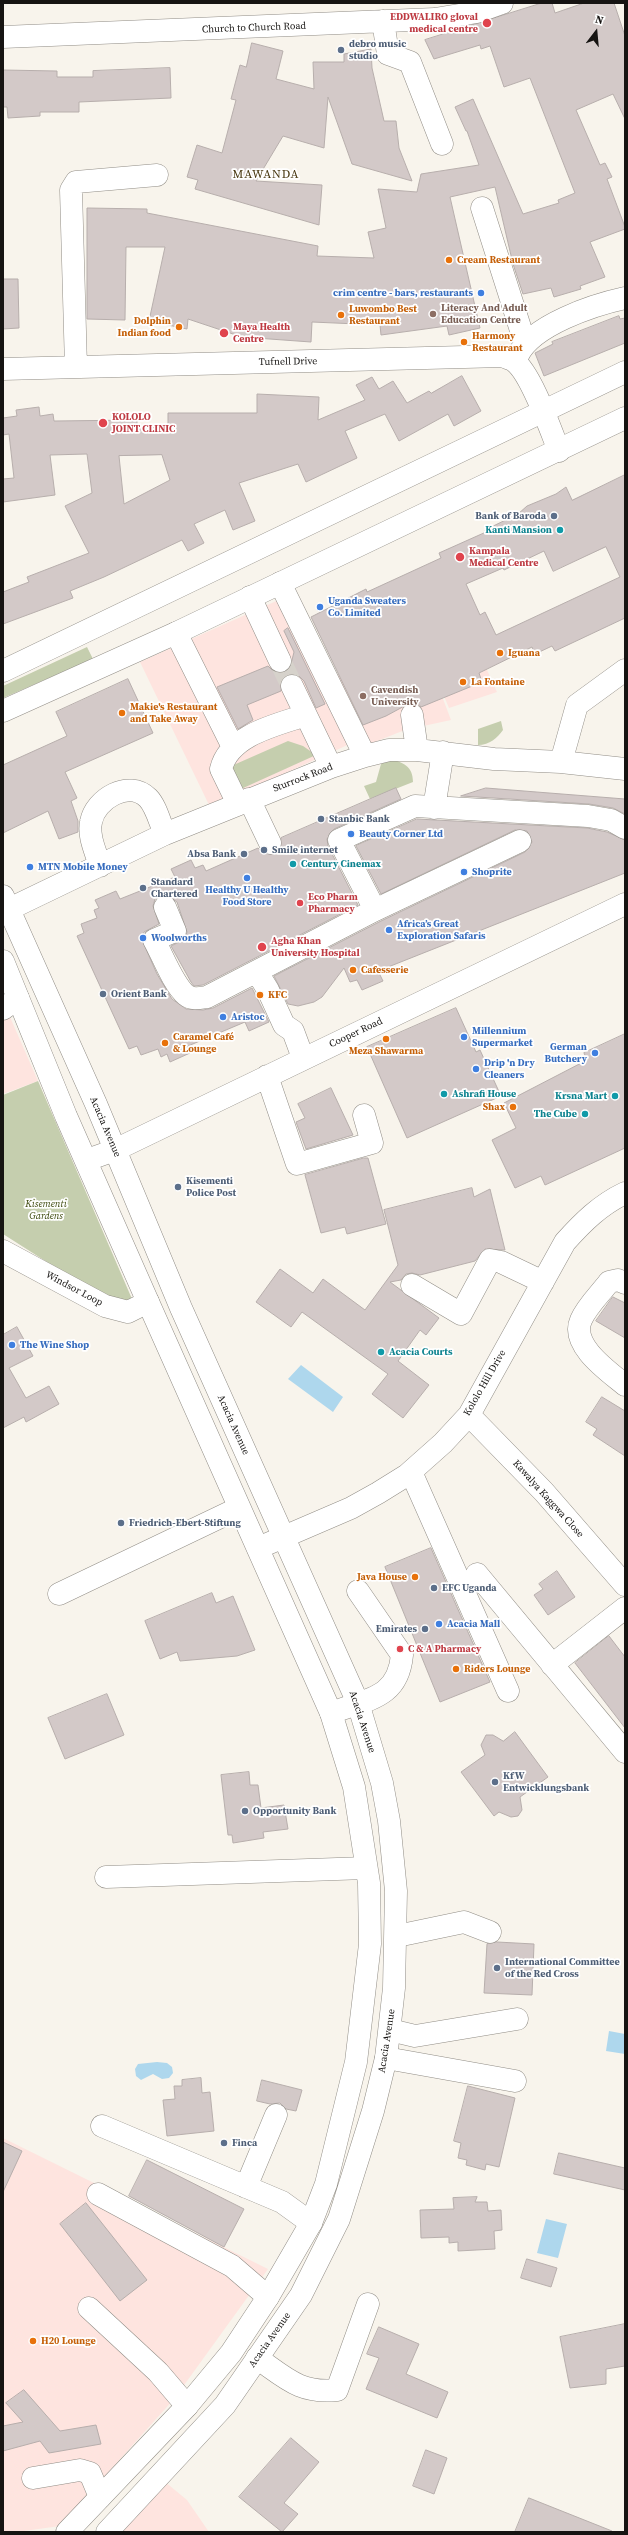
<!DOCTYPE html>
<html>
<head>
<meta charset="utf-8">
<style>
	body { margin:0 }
	#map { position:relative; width:628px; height:2535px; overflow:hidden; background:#f8f4ec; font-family:"Source Serif 4",serif }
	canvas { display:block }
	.frame { position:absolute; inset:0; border:4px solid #161412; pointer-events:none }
	.north { position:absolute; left:576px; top:12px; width:40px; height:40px; -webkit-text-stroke:3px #fff; paint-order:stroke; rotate:16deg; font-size:11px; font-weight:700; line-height:16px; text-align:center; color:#161412 }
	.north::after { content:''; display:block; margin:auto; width:14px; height:18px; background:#161412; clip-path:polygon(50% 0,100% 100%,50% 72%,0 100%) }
</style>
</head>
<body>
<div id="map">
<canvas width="628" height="2535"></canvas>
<div class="frame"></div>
<div class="north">N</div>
</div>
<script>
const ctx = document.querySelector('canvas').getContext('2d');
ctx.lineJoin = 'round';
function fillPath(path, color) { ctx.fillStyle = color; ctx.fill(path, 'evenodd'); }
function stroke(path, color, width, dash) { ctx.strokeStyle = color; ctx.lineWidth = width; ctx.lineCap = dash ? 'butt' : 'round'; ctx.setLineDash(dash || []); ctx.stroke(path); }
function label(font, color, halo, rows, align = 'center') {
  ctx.font = font + ' "Source Serif 4",serif'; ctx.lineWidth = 3.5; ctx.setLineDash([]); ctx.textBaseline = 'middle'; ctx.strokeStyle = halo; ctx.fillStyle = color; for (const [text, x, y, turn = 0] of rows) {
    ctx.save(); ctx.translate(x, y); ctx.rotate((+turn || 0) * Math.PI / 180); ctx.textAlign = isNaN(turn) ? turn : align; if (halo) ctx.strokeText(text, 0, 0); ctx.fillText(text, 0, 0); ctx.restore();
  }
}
fillPath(new Path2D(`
	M283,598l69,145 -142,64 -70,-145z
	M463,617l34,75 -48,16 -23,-54 25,66 -46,10 -38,15 -34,-68z
	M3,1001l35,80 -35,13z
	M3,2138l265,131 -94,130 -114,127 -43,6h-14z
	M164,2481l23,19 22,32h-91z`), '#fee4df');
fillPath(new Path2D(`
	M87,647l6,12 -90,39v-12z
	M501,721l2,9c-6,8 -13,15 -25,15v-16z
	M288,741l15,5 13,9 -86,39 -1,-27z
	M389,759c14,3 24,7 24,23l-43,17 -6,-13 12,-4 5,-18z
	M38,1081l94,218 -15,3 -56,-31 -58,-37v-139z`), '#c5ceae');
fillPath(new Path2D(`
	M301,1365l42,32 -10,15 -45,-33z
	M609,2031l16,3v20l-19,-3z
	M157,2062l10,1 5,4 1,6 -4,5 -7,1 -9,-5 -12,6 -5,-4 -1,-7 3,-5z
	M546,2219l21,5 -9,34 -21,-5z`), '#aed7ed');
const building = new Path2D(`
	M542,3h10l3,10 29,-10h30l11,33v83l-12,-25 -37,16 24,55 5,-2 7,14 -5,2 18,48v2l-35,13 15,35 -25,9 1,3 -27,8 -3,-9 -28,6 -10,-30 -18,-77 -45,10 30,131 -31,7 -2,-9 -66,9 -1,-10 -68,-3 -1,20 -69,-5 -54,-18 -1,10 -38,-8 16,-74h-39l-1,73 -38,-1v-111l60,1v4l171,33 -1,10 57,2 -6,-26 18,-4 -8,-39 39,3 4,-18 58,-9 -12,-34h-1l-11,-24 18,-8 50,115 36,-11 -1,-3 17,-7 -45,-115 -26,9 -14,-41 -9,3 -1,-4 -46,14 -9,-19z
	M252,43l31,8 -7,28 38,10 -1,-27h31v-8l27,-5 1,19 12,53h12l3,27 13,33 -60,-17 -24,-67 -4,51 -41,-12 -27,45 66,4 -3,40 -124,-36 3,-9 -11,-3 10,-32 25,8 14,-53 -5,-1 9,-34 6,2z
	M170,68l1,30 -92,4v10h-39v4l-32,2 -1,-11h-4v-37l54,1v6h36v-6z
	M3,279h15l1,49 -16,1z
	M619,316l1,3 5,-1v25l-81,33 -9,-23 18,-9 -1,-2z
	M462,376l19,35 -27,15 -6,-12 -49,27 -14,-27 -40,17 12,27 -51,24 -8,-18 -59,19 16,38 -22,9 -8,-20 -31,14 10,19 -16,8 -6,-11 -78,37 -34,14 3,7 -70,26v-32l26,-10 -2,-5 62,-24 -24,-47 27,-13 -5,-39 -37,1 5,40 -52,7v-23l11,-1 -5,-44 -6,1v-17l14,-2 -1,-6 23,-3 1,9 13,-2 1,7 83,-1v8l31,-1v-14h89v-19l62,3 -1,23 47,-20 -9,-15 16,-8 7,12 14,-8 14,22 22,-12 2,2zM162,455l8,25 -46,24 -5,-48z
	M625,475v143l-70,33 -3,-5 -17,8 -3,-7 -53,26 3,9 -61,25 -5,-6 -6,2 -24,13 -23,9 -52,-108 55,-28 1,3 74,-34 -2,-5 47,-21 -1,-2 33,-16 9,-8 29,-12 10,-7 6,13zM606,547l14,30 -124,58 -11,-23 -5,3 -14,-31 37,-16 1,2 40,-19 9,20z
	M288,628l37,76 -9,4 -12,-27 -5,-5 -12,-1 -5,4 -1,12 -34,14 6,15 -15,9 -21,-42 51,-21 5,5 13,1 4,-4 4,-16 -10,-21z
	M128,679l25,54 -88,39 12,26 -6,3 7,20v11l-19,7 -11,-28 -45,22v-68l64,-29 -11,-24z
	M396,788l5,11 -67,30 -7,10 1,7 30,59 -155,80 -9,1 -3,-4 -20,-36 14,-7 2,-7 -10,-30 -10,-7 -12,4 -2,7 6,18 -15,8 -2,8 15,34 15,25 14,10 17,1 10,-2 39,-20 17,34 -20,9 -4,-9 -57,24 2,7 -20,9 -3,-8 -6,3 -3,-8 -17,6 -4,-9 -8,3 -52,-113 7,-3 -3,-9 16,-6 -3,-8 5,-2 -4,-8 21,-9 4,8 55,-22 -4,-8 20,-9 4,8 8,-3 3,6 52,-23 5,5 12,1 5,-4 1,-12z
	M486,788l139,11v15l-12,-6 -24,-4 -128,-8z
	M417,819l170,9 20,4 18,8v33l-247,98 5,10 -21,9 -5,-10 -7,2 -6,-14 -22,29 -8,5 -16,4 -10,-2 -14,-28 107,-55 144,-69 7,-10 -5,-11 -12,-1 -134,64 -25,-48z
	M456,1008l20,44 4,-2 21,46 -94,42 -40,-91z
	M625,1034v114l-80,37 -4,-9 -26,12 -23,-48 24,-12 -12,-25 83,-43 -3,-7z
	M331,1088l22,47 -47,14 -10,-27 9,-4 -7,-14z
	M364,1158h4l18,66 -39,10 -2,-7 -24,6 -16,-58z
	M472,1188l2,9 16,-8 15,61 -20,-1 -10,12 -55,14 -8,-2 -6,1 -5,6 -11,2 49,36 -13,17 -6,-5 -22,31 31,24 -26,33 -31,-24 16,-20 -86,-62 -11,15 -35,-25 24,-33 33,24 10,-14 42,31 33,-45 -14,-55z
	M613,1297l12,6v35l-29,-17z
	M17,1327l16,29 -24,12 17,30 23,-12 10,18 -33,18 -2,-5 -21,11v-93z
	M602,1397l23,14v45l-32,-21 4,-6 -11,-7z
	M431,1548l59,134 -50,20 -55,-135z
	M557,1571l18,26 -27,18 -14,-20 9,-6 -4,-5z
	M212,1593l4,10 17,-7 22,54 -18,6 -57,5 -3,-9 -17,7 -15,-38z
	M609,1636l16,21v71l-50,-65z
	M107,1694l17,41 -59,24 -17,-41z
	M515,1732l33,45 -28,20 2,13 -4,6 -7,1 -12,-5 -5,4 -33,-44 24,-17 -4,-10 5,-10h7l10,6z
	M249,1772l1,13h8l3,23 23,-3 4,24 -25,3 1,6 -31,5 -1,-8h-4l-7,-60z
	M497,1942l37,2 -2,51 -48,-2 3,-49z
	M201,2078l1,15 8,-1 4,39 -47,5 -4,-36 12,-1 -1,-13h8v-6z
	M262,2080l40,10 -6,21 -10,-2 -6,-6 -10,1 -13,-3z
	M468,2086l47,12 -16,69 -13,-3 -1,6 -19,-5 1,-5 -9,-2 3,-15 -7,-2z
	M3,2142l19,9 -19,41z
	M559,2153l66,15v22l-71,-16z
	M147,2160l97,49 -20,38 -95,-51z
	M477,2197l-2,5h12l1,9 13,-1 1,20 -8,1 1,18 -37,2v-9l-9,1v-6l-28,1 -1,-28 34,-1 -1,-11z
	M86,2203l61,77 -27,21 -60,-77z
	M527,2259l30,9 -6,19 -30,-9z
	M625,2324v42l-19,3v15l-36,4 -10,-51z
	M379,2327l40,17 -13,30 42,18 -11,26 -71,-29 13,-31 -12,-4z
	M24,2390l36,41 36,-6 5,19 -52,9 -9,-12 -37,10v-25l20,-4 -17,-19z
	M291,2438l28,24 -35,41 14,11 -16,18 -43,-35z
	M426,2450l21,8 -13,36 -21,-8z
	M529,2498l83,33v1h-97z`);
fillPath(building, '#d3c9c8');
stroke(building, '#b7aeac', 1);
stroke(new Path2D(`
	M280,661l12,25`), '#d6d2cb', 22, [22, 11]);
const minor = new Path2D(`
	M383,21l5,33 22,8 32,82
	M3,37l432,-18 42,-7 25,-9
	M482,208l43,135
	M518,355c15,-30 75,-50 107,-57
	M76,367l-5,-177 5,-8 81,-7
	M3,369l500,-13c3,2 8,3 11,5 17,12 37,70 45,90
	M280,583l85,173
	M250,597l30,64
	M176,633l57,114
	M292,686l39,81
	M412,715l5,35
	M561,762l16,-57 48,-35
	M249,799l21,44
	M238,804l-17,-35c8,-34 55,-44 85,-54
	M434,808l9,-56
	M520,841l-145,69 -36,-70 76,-34 173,10 23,4 14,8
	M100,866c-4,-14 -12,-29 -9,-44 4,-23 38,-43 57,-24 8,8 12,25 17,36
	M165,907l10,24 -21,9c8,14 19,44 32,55 6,5 14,3 21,2l168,-87
	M3,912l162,-78 166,-67 34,-11 24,-6h28l77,9 67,3 64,7
	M257,972l11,18 16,35 9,6 10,27
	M3,1009l15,-11
	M267,1076l30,88 75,-21 -8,-28
	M87,1160l28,-10 510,-246
	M3,1251l102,55 23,6 20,-10
	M625,1283l-7,-3 -9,2c-8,11 -22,24 -28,38 -11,25 27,51 44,65
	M412,1285l49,29 29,-54 11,2 42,20
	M469,1415l75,77 81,93
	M411,1472l97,219
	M258,1548l93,-40 27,-15 29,-18 36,-32 26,-28 96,-173c18,-20 35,-37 60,-49
	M477,1574l148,178
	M59,1594l180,-86
	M552,1665l73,-57
	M331,1713c36,-14 67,-14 71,-58l-44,-64
	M106,1877l260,-9
	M397,1936l67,-14 26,10
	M390,2030l25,6 102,-17
	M386,2058l129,23
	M102,2126l180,76 29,21
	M246,2187l30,-72
	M98,2194l134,72 36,31
	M89,2308l69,64 29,34
	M257,2358c29,20 43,36 80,32l31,-86
	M33,2478l47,-8 10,3 10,24`);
const major = new Path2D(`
	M3,671l622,-299
	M3,711l173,-78 449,-215
	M3,896l93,208 85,204 177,395 24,80 7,38 7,70 -2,97 -8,70 -13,53 -34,108 -38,76 -76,110 -118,127
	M3,961l63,155 82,186 183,411 23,74 15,96 1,61 -14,118 -30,122 -15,39 -43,74 -37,56 -44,53 -120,126`);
stroke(minor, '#918d86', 23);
stroke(major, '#918d86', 23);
stroke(minor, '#fff', 22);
stroke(major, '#fff', 22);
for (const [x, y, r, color] of [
	[487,23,5,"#e0444e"],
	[341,50,4,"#5c6f8a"],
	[449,260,4,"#e8710a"],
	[481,293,4,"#3f7fe0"],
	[433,314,4,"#8d6e63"],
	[341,315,4,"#e8710a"],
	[179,327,4,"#e8710a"],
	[224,333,5,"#e0444e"],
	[464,342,4,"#e8710a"],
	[103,423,5,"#e0444e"],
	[554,516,4,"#5c6f8a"],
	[560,530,4,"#0f9aa8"],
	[460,557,5,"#e0444e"],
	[320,607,4,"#3f7fe0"],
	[500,653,4,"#e8710a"],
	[463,682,4,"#e8710a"],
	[363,696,4,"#8d6e63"],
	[122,713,4,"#e8710a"],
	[321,819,4,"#5c6f8a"],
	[351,834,4,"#3f7fe0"],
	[264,850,4,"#5c6f8a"],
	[244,854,4,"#5c6f8a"],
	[293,864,4,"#0f9aa8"],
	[30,867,4,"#3f7fe0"],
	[464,872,4,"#3f7fe0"],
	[247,878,4,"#3f7fe0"],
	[143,888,4,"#5c6f8a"],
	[300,903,4,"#e0444e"],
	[389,930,4,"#3f7fe0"],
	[143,938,4,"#3f7fe0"],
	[262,947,5,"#e0444e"],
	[353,970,4,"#e8710a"],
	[103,994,4,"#5c6f8a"],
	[260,995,4,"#e8710a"],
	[223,1017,4,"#3f7fe0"],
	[464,1037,4,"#3f7fe0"],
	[386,1039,4,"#e8710a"],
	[165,1043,4,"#e8710a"],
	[595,1053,4,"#3f7fe0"],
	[476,1069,4,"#3f7fe0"],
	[444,1094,4,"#0f9aa8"],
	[615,1096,4,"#0f9aa8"],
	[513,1107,4,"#e8710a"],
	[585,1114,4,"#0f9aa8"],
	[178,1187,4,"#5c6f8a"],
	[12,1345,4,"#3f7fe0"],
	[381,1352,4,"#0f9aa8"],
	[121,1523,4,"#5c6f8a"],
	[415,1577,4,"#e8710a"],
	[434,1588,4,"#5c6f8a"],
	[439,1624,4,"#3f7fe0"],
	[425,1629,4,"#5c6f8a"],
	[400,1649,4,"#e0444e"],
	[456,1669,4,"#e8710a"],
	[495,1782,4,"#5c6f8a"],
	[245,1811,4,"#5c6f8a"],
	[497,1968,4,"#5c6f8a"],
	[224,2143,4,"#5c6f8a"],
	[33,2341,4,"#e8710a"]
]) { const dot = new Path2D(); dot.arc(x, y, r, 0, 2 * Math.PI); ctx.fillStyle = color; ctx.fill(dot); stroke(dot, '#fff', 1.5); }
label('bold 10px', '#be3a42', '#fff', [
	["EDDWALIRO gloval",478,17,"right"],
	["medical centre",478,29,"right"],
	["Maya Health",233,327],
	["Centre",233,339],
	["KOLOLO",112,417],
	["JOINT CLINIC",112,429],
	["Kampala",469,551],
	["Medical Centre",469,563],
	["Eco Pharm",308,897],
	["Pharmacy",308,909],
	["Agha Khan",271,941],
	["University Hospital",271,953],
	["C & A Pharmacy",408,1649]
], 'left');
label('10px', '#161412', '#fff', [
	["Church to Church Road",254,28,-2],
	["Tufnell Drive",288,362,-1],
	["Sturrock Road",303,778,-21],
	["Cooper Road",356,1033,-25],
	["Acacia Avenue",105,1127,67],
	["Windsor Loop",74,1289,28],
	["Kololo Hill Drive",485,1383,-60],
	["Acacia Avenue",233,1425,66],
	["Kawalya Kaggwa Close",548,1499,48],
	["Acacia Avenue",362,1722,72],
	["Acacia Avenue",387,2041,-81],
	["Acacia Avenue",270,2340,-55]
]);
label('bold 10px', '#4e5e75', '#fff', [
	["debro music",349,44],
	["studio",349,56],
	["Bank of Baroda",546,516,"right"],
	["Stanbic Bank",329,819],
	["Smile internet",272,850],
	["Absa Bank",236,854,"right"],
	["Standard",151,882],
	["Chartered",151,894],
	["Orient Bank",111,994],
	["Kisementi",186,1181],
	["Police Post",186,1193],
	["Friedrich-Ebert-Stiftung",129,1523],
	["EFC Uganda",442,1588],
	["Emirates",417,1629,"right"],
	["KfW",503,1776],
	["Entwicklungsbank",503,1788],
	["Opportunity Bank",253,1811],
	["International Committee",505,1962],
	["of the Red Cross",505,1974],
	["Finca",232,2143]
], 'left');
label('bold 10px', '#c56008', '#fff', [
	["Cream Restaurant",457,260],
	["Luwombo Best",349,309],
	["Restaurant",349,321],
	["Dolphin",171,321,"right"],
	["Indian food",171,333,"right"],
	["Harmony",472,336],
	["Restaurant",472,348],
	["Iguana",508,653],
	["La Fontaine",471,682],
	["Makie's Restaurant",130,707],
	["and Take Away",130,719],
	["Cafesserie",361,970],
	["KFC",268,995],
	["Caramel Café",173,1037],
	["& Lounge",173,1049],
	["Meza Shawarma",386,1051,"center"],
	["Shax",505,1107,"right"],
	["Java House",407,1577,"right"],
	["Riders Lounge",464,1669],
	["H20 Lounge",41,2341]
], 'left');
label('bold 10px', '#366cbe', '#fff', [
	["crim centre - bars, restaurants",473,293,"right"],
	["Uganda Sweaters",328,601],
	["Co. Limited",328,613],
	["Beauty Corner Ltd",359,834],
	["MTN Mobile Money",38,867],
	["Shoprite",472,872],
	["Healthy U Healthy",247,890,"center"],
	["Food Store",247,902,"center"],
	["Africa’s Great",397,924],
	["Exploration Safaris",397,936],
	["Woolworths",151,938],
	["Aristoc",231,1017],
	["Millennium",472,1031],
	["Supermarket",472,1043],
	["German",587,1047,"right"],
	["Butchery",587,1059,"right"],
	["Drip 'n Dry",484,1063],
	["Cleaners",484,1075],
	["The Wine Shop",20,1345],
	["Acacia Mall",447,1624]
], 'left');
label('bold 10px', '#785e54', '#fff', [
	["Literacy And Adult",441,308],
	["Education Centre",441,320],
	["Cavendish",371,690],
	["University",371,702]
], 'left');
label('bold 10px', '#0d838f', '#fff', [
	["Kanti Mansion",552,530],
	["Century Cinemax",301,864,"left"],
	["Ashrafi House",452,1094,"left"],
	["Krsna Mart",607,1096],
	["The Cube",577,1114],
	["Acacia Courts",389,1352,"left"]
], 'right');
label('italic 10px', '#3b470a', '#fff', [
	["Kisementi",46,1204],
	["Gardens",46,1216]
]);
ctx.letterSpacing = '1px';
label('12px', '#45340c', '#fff', [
	["MAWANDA",266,175]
]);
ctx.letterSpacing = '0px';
</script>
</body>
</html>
